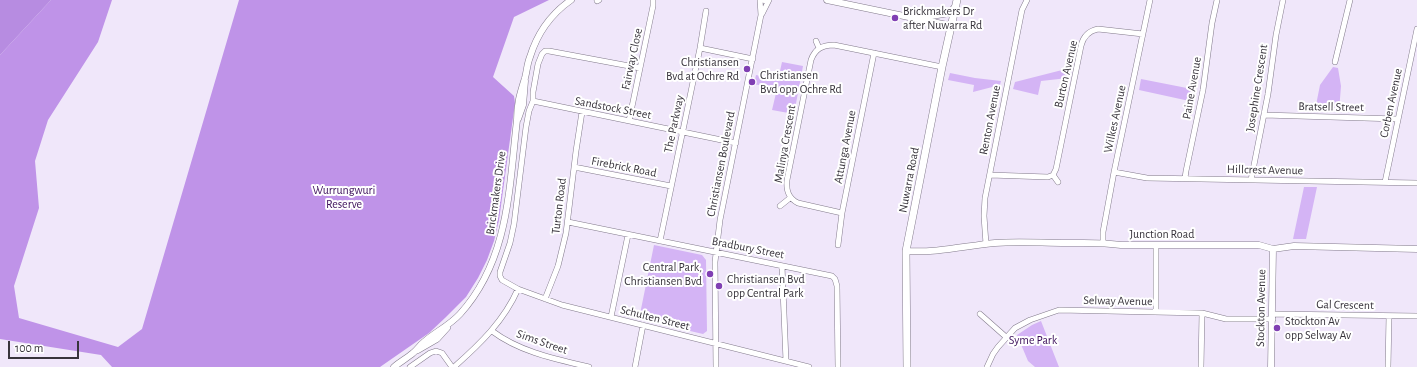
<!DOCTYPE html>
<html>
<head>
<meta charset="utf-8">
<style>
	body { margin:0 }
	#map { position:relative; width:1417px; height:367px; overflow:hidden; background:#f0e7fa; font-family:"Alegreya Sans",sans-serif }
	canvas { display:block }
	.scale { position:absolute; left:8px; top:341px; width:71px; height:18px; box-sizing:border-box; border:2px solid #38343c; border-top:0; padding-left:5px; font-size:12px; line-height:14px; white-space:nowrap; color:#38343c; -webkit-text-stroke:3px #fff; paint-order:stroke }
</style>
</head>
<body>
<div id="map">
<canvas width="1417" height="367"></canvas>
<div class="scale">100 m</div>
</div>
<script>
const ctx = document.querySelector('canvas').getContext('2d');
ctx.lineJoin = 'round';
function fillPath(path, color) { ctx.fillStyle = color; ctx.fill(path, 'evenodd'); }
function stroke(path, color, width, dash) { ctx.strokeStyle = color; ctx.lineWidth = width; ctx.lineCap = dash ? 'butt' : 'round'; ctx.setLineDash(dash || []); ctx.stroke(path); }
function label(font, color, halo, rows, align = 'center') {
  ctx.font = font + ' "Alegreya Sans",sans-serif'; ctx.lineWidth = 4; ctx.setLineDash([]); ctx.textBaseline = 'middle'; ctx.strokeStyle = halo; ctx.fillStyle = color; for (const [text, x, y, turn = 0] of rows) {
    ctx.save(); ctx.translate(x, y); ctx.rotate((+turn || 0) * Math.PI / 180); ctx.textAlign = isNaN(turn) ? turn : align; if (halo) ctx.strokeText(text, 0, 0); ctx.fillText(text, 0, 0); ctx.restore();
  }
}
fillPath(new Path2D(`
	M782,62l21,4 -9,48 -22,-4 5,-21 -23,-5 2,-9 22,5z
	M1333,67l5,1 3,18 -2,25 -24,-1 5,-25z
	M1070,68l-2,10 -27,3 -3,14 -25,-6 2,-7z
	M950,73l25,5 26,3 -1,4 -27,7 1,-7 -26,-5z
	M1141,79l56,11 -3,12 -55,-12z
	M1304,187h13l-11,52h-13z
	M654,245l48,10 4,5 1,71 -4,3 -64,-15z
	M1041,321l18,46h-24l-7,-6 -11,-26 15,-10z`), '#d4b4f5');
fillPath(new Path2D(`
	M51,0h61l-14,42 -50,78 -13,41 4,47 -25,78 5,32 99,29 24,-18 97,-329h310l-35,17 -21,60 21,19 1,7 -16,117 -5,21 -7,19 -9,18 -12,19 -20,20 -17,16 -49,34h-268l-11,-12 -101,-16v-284z`), '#bf93e8');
fillPath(new Path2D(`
	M0,0h51l-51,55z`), '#b78ce1');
const minor = new Path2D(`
	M597,1l2,-1
	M762,14l7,-14
	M816,41l3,7
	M700,48l53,11
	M1335,62l15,-62
	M640,68l-91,-17h-4l-3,3 -4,10 -5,28v9l-4,10 -3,16 -12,97 -4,19 -10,29v4l2,4 16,9 44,16 247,62
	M533,101l203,42
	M1264,115l133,4
	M629,121l24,-115v-6
	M574,167l97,19
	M1114,172l33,6 270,5
	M990,175l58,2 5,-2 3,-6 25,-123c2,-9 7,-15 17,-17l45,5
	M1053,175l5,7
	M1185,178l1,-7 17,-81 9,-67 5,-23
	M1251,180l17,-86 8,-59 7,-35
	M1385,182l32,-153
	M780,206l10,-8
	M842,213l-44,-10c-10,-5 -12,-13 -11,-23l24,-120c4,-11 11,-15 23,-15l108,22
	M568,222l264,54 3,3 2,7 1,81
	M660,241l40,-193 6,-37
	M1103,243v-11l11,-60 36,-172
	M986,244l-2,-28 1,-18 37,-188 5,-10
	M838,245l4,-32 32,-160
	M782,266l4,95
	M545,299l13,-33 8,-33 10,-82 6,-39
	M1156,312v-67
	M980,314l26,23
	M1273,314l144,2
	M611,317l17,-82
	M492,331c28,21 63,28 97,36
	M410,367l20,-14 6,-2 6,2 10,14
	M454,367c26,-23 50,-46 64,-78
	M635,367l8,-42
	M716,367l-1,-105 5,-42 41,-205 -1,-15
	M987,367l6,-13 5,-7 17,-19 15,-8 29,-10 143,3 24,6h47
	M1201,367l1,-54
	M1388,367l1,-51`);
const tertiary = new Path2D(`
	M764,0h3
	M827,0l125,26
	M920,18l29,-5 6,-6
	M518,119l5,-14 2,-24
	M906,251c30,2 59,-5 89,-8 23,-2 47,0 71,0 18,0 36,-1 55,2h138l14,4 21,-3 123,3
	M418,350l19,-11 10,-11
	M394,367c6,-5 13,-9 19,-14 4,-3 7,-8 11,-11 11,-10 25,-16 36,-28 49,-54 49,-125 57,-194 0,-17 3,-26 8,-42 2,-7 2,-14 5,-21 7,-23 21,-43 41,-57
	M1271,367l2,-118`);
const secondary = new Path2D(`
	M907,367l-1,-116 36,-184 15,-67`);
stroke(minor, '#827a8b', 6);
stroke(tertiary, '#827a8b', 7);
stroke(secondary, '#827a8b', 8);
stroke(minor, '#fff', 5);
stroke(tertiary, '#fff', 6);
stroke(secondary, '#fff', 7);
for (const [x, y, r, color] of [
	[895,18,4,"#803fb3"],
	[747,69,4,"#803fb3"],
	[752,82,4,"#803fb3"],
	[710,274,4,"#803fb3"],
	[719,286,4,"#803fb3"],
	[1277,328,4,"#803fb3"]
]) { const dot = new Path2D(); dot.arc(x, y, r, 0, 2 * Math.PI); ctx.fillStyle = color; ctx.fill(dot); stroke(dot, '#fff', 1.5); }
label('12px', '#38343c', '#fff', [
	["Brickmakers Dr",903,11],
	["after Nuwarra Rd",903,25],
	["Christiansen",739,62,"right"],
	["Bvd at Ochre Rd",739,76,"right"],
	["Christiansen",760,75],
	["Bvd opp Ochre Rd",760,89],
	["Central Park,",702,267,"right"],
	["Christiansen Bvd",702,281,"right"],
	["Christiansen Bvd",727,279],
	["opp Central Park",727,293],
	["Stockton Av",1285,321],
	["opp Selway Av",1285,335]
], 'left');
label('12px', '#38343c', '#fff', [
	["Fairway Close",632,59,-78],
	["Burton Avenue",1066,74,-77],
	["Paine Avenue",1192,88,-80],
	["Josephine Crescent",1257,88,-81],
	["Corben Avenue",1391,103,-78],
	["Bratsell Street",1331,107,1],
	["Sandstock Street",613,108,11],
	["Wilkes Avenue",1115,119,-78],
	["Renton Avenue",990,120,-79],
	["The Parkway",674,124,-78],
	["Malinya Crescent",785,144,-80],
	["Attunga Avenue",845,147,-79],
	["Christiansen Boulevard",721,164,-79],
	["Firebrick Road",624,167,11],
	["Hillcrest Avenue",1265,170,1],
	["Nuwarra Road",909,180,-79],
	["Brickmakers Drive",496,193,-82],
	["Turton Road",559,206,-83],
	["Junction Road",1162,234],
	["Bradbury Street",748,248,11],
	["Selway Avenue",1118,301,1],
	["Gal Crescent",1345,305,1],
	["Stockton Avenue",1261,308,-89],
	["Schulten Street",655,318,14],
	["Sims Street",542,342,19]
]);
label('12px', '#3c0f5b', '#fff', [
	["Wurrungwuri",344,190],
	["Reserve",344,204],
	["Syme Park",1033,340]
]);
</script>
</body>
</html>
